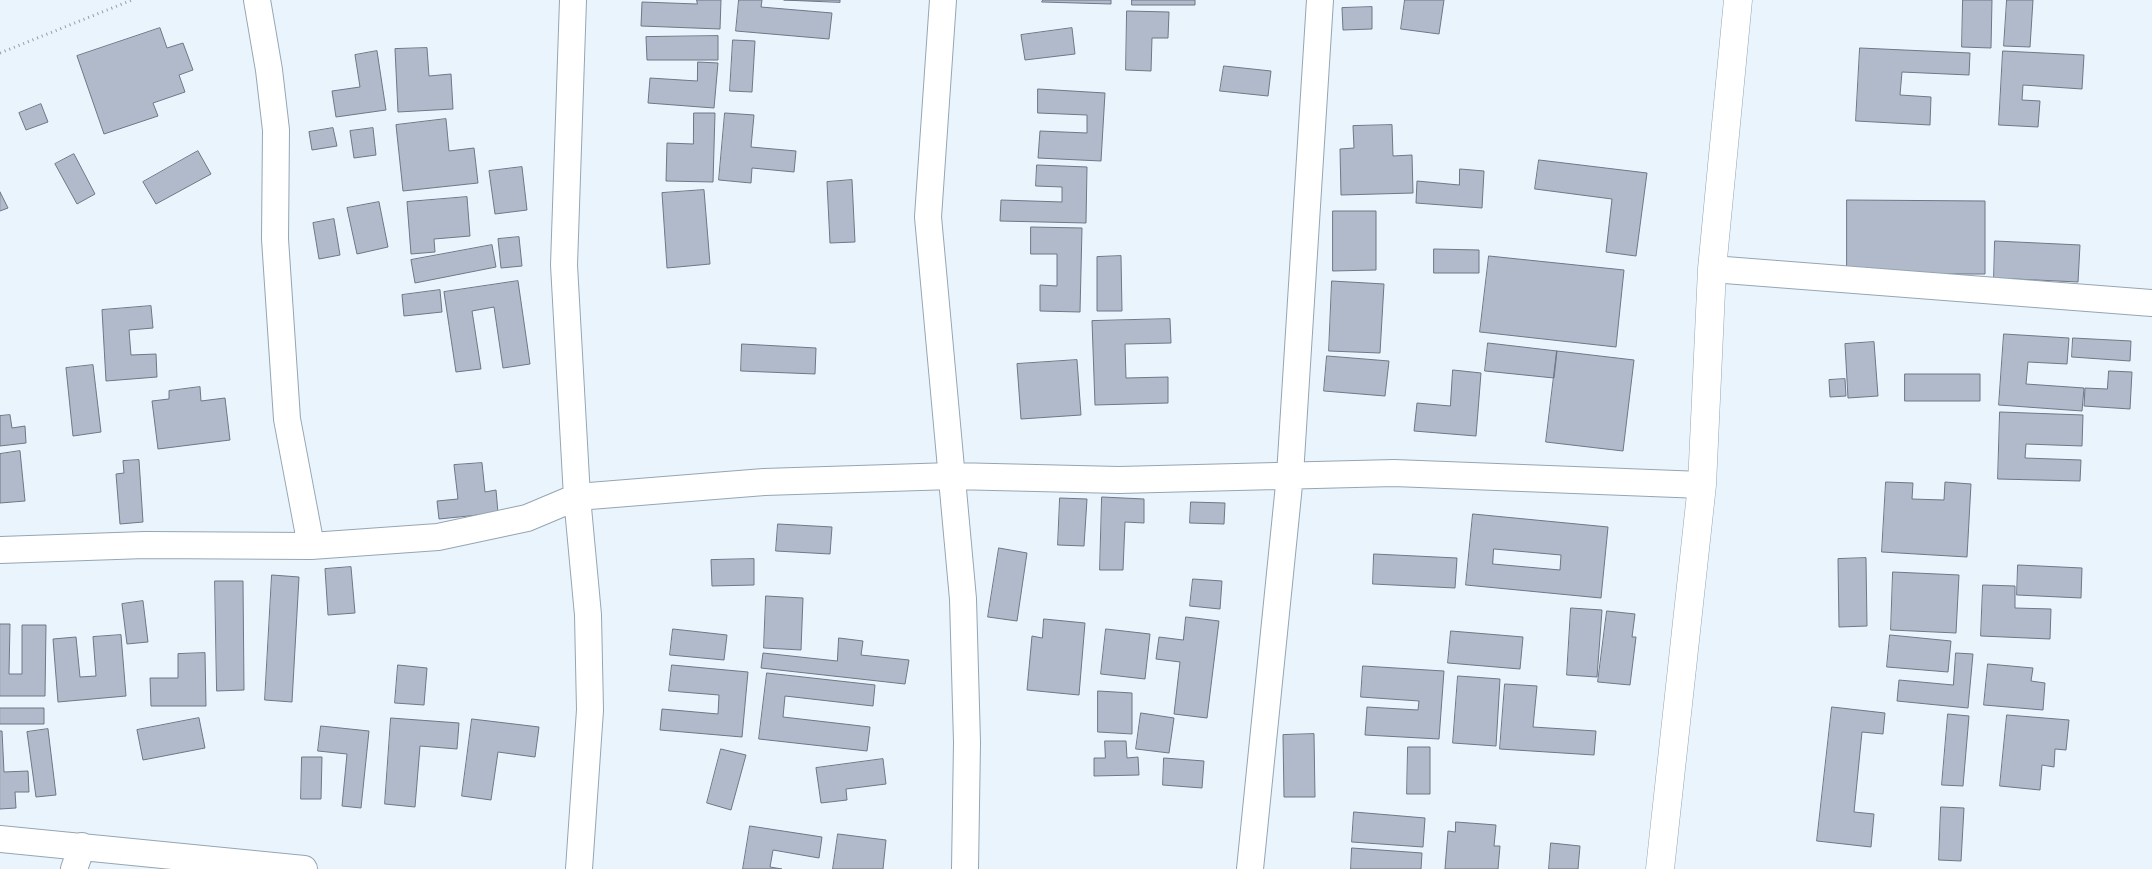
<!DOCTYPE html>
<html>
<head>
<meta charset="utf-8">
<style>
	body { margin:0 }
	canvas { display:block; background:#e9f4fc }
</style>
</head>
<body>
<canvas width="2152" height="869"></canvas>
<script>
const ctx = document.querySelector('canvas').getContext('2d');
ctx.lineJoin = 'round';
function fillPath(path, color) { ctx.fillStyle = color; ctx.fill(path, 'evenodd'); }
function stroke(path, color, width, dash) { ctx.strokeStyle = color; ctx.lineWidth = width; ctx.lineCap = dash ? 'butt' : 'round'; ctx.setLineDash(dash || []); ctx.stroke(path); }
const building = new Path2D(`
	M697,0h24l-1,29 -79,-3 1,-24 55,2z
	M739,0h23l-1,7 71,6 -3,26 -93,-8z
	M784,0h56v2z
	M1043,0h68v4l-69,-2z
	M1132,0h63v5h-63z
	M1405,0h39l-5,34 -38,-5z
	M1963,0h29l-1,48 -29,-1z
	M2007,0h26l-3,47 -26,-1z
	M1372,7v22l-29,1 -1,-22z
	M1127,11l42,1 -1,26h-16l-1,33 -25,-1z
	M160,28l7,20 16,-5 10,27 -14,5 6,17 -32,11 5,13 -54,18 -27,-78z
	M1072,28l3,26 -50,6 -4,-25z
	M718,36v24h-71l-1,-23z
	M733,40l22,1 -3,51 -22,-1z
	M427,48l2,28 22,-2 2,35 -55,3 -3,-63z
	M1860,48l110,5 -1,22 -67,-3 -2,23 31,2 -1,28 -74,-4z
	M377,51l9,59 -50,7 -4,-26 28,-4 -5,-32z
	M2003,51l81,4 -2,34 -59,-4 -1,15 18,1 -2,26 -39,-2z
	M698,62l20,1 -4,45 -66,-5 2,-25 47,3z
	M1224,66l47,5 -3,25 -48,-5z
	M1038,89l67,4 -4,68 -63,-3 2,-27 47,2v-18l-49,-2z
	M41,104l7,18 -22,8 -7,-17z
	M694,113h21l-2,69 -47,-1 1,-38 26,1z
	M725,113l29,2 -3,32 45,4 -2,21 -42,-4 -1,15 -32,-3z
	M446,119l3,32 25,-3 4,35 -75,8 -7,-66z
	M1392,125l1,31 19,-1 1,38 -72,2 -1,-46 14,-1 -1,-22z
	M333,128l4,18 -25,4 -3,-18z
	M373,128l3,27 -22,3 -4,-27z
	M198,151l13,23 -55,30 -13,-22z
	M74,154l21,40 -18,10 -22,-40z
	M1539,160l108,13 -11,83 -30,-4 6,-53 -77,-10z
	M1037,165l50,2 -1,56 -86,-2 1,-21 61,2v-15l-26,-1z
	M522,167l5,43 -32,4 -6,-43z
	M1460,169l24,2 -2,37 -66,-5 1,-22 42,4z
	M852,180l3,62 -25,1 -3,-61z
	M704,190l6,74 -43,4 -5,-75z
	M0,192l8,16 -8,3z
	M467,197l3,39 -36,3 1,13 -24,2 -4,-52z
	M1847,200l138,1v73h-138z
	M379,202l9,45 -31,7 -10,-46z
	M1333,211h43v59l-43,1z
	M334,219l6,36 -21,4 -6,-36z
	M1031,227l51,1 -2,84 -40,-1v-26l17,1v-32h-26z
	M519,237l3,29 -21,2 -3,-29z
	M1995,241l85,4 -2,37 -84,-4z
	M492,245l4,22 -81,16 -4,-23z
	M1434,249l45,1v23h-45z
	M1121,256l1,55h-25v-54z
	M1489,256l135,14 -8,77 -136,-15z
	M518,281l12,83 -27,4 -9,-61 -22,4 9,58 -25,3 -12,-80z
	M1332,281l52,3 -4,69 -51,-2z
	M440,290l2,22 -38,4 -2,-21z
	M151,306l2,22 -24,2 2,25 25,-1 1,23 -51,4 -4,-71z
	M1170,319l1,24 -46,1 1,34 42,-1v26l-73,2 -3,-84z
	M2004,334l65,4 -2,26 -39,-2 -2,22 58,4 -2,23 -83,-6z
	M2073,338l58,3 -1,20 -58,-4z
	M1874,342l4,54 -30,2 -3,-54z
	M1488,343l69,8 -3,27 -69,-7z
	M742,344l74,4 -1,26 -74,-3z
	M1557,351l77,9 -11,91 -77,-9z
	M1327,356l62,5 -4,35 -61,-5z
	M1077,360l4,55 -60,4 -4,-55z
	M93,365l8,67 -28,4 -7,-68z
	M1453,370l28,3 -5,63 -62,-5 3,-28 33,3z
	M2109,371l23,1 -2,37 -46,-3 1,-18 22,1z
	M1905,374h75v27h-75z
	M1845,379l1,17 -16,1 -1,-17z
	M200,387l1,14 24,-3 5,42 -72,9 -6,-48 17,-2v-8z
	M2000,412l83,3 -1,31 -56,-2 -1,14 56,2 -1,21 -82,-2z
	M10,415l2,13 13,-2 1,17 -26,3v-30z
	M20,451l5,50 -25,2v-49z
	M139,460l4,62 -23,2 -4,-50 8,-1 -1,-12z
	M482,463l3,29 11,-2 2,23 -59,6 -2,-18 21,-2 -4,-34z
	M1886,482l27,1 -1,16 32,1 1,-18 26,2 -4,73 -85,-5z
	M1102,497l42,2v24l-19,-1 -2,48h-23z
	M1060,498l27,1 -3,47 -26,-1z
	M1191,502l34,1 -1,21 -34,-1z
	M1473,514l135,13 -7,71 -135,-13zM1494,549l67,6 -1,15 -67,-6z
	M778,524l54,3 -2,27 -54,-3z
	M999,548l28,5 -10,68 -29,-4z
	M1374,554l83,4 -2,30 -82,-4z
	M1866,558l1,68 -28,1 -1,-68z
	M754,559v26l-42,1 -1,-26z
	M2018,565l64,3 -1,30 -64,-3z
	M351,567l4,46 -27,2 -3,-46z
	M1893,572l66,3 -3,58 -65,-3z
	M272,575l27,2 -7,125 -27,-2z
	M1193,579l29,2 -2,28 -30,-3z
	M215,581h28l1,109 -27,1z
	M1983,585l32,1v22l36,1 -1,30 -69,-3z
	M766,596l37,2 -2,52 -37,-2z
	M143,601l5,41 -21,2 -5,-40z
	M1571,608l31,2 -5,67 -30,-2z
	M1607,611l28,3 -3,23h4l-6,48 -32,-3z
	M1186,617l33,4 -12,97 -33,-4 6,-52 -24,-3 3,-22 24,3z
	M1044,619l41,4 -6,72 -52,-5 5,-54 10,2z
	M0,624h10l-1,50h13v-49h24l-1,71h-45z
	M673,629l54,6 -3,25 -54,-5z
	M1106,629l44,5 -5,45 -44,-5z
	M1451,631l72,6 -3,32 -72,-6z
	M121,635l5,61 -68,6 -5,-63 23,-2 4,40 16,-1 -3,-39z
	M1890,635l61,6 -3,31 -61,-5z
	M839,638l24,3 -2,14 48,5 -4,24 -144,-16 2,-15 74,8z
	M205,653l1,53h-55l-1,-28h28v-24z
	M1956,653l17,1 -5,54 -71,-7 2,-21 54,5z
	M1988,664l45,4 -2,13 14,2 -2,27 -59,-5z
	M398,665l29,3 -3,37 -29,-2z
	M672,665l76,7 -6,65 -82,-7 2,-21 56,5 1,-19 -50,-4z
	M1363,666l81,5 -5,68 -74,-4 2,-28 51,3 1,-9 -58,-4z
	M767,673l108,12 -2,21 -88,-10 -2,21 87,10 -3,24 -108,-12z
	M1458,676l42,3 -4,67 -43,-3z
	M1505,684l32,2 -4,41 63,4 -2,24 -94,-6z
	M1098,691l34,2v41l-34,-2z
	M1832,707l53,6 -2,21 -21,-2 -8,80 20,2 -3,33 -54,-6z
	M0,708h44v16h-44z
	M1141,713l33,5 -5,35 -33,-4z
	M1948,714l21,2 -6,70 -21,-1z
	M2007,715l62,5 -3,30 -11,-1 -1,18 -12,-2 -2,25 -40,-4z
	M199,718l6,30 -62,12 -6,-30z
	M391,718l68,5 -2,26 -37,-3 -5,61 -30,-3z
	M472,719l67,8 -4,30 -37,-5 -7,48 -29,-4z
	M321,726l48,5 -8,77 -19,-2 5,-52 -29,-3z
	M48,729l8,66 -20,2 -9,-65z
	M0,731h2l2,41 24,-1 1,21h-14l1,16 -16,1z
	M1314,734l1,63h-31l-1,-62z
	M1105,741h21l1,17 11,-1 1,18 -45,1v-18h11z
	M1408,747h22v47h-23z
	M721,749l25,6 -15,55 -24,-7z
	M302,757h20l-1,42h-20z
	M1164,758l40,3 -2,27 -39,-3z
	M883,759l3,25 -40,5 1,11 -26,3 -5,-35z
	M1941,807l23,1 -3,53 -22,-1z
	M1354,812l71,6 -2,29 -71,-5z
	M1456,822l40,3 -2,21h6l-2,23h-53l3,-38 7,1z
	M750,826l72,11 -3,21 -46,-8 -3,17 12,2h-39z
	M838,834l48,6 -3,29h-50z
	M1551,843l29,3 -2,23h-29z
	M1352,848l70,5 -1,16h-70z`);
fillPath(building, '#b1bacb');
stroke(building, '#6e7787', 1);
const minor = new Path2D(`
	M257,0l12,70 7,60 -1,109 12,180 24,127
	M573,0l-9,265 13,232 11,118 2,95 -11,159
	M943,0l-15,217 35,382 4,143 -2,127
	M1712,269l440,34
	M0,550l145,-5 166,1 127,-9 89,-19 50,-21 187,-15 188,-6 167,4 275,-7 308,12
	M0,839l304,30
	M74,869l8,-23
	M1250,869l40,-394 30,-475`);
const tertiary = new Path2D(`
	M1660,869l42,-384 10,-216 26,-269`);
stroke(minor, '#95a6b3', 28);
stroke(tertiary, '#95a6b3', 29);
stroke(new Path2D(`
	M0,53l132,-53`), '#949ea4', 3, [1, 4]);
stroke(minor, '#fff', 26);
stroke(tertiary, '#fff', 28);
</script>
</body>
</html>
